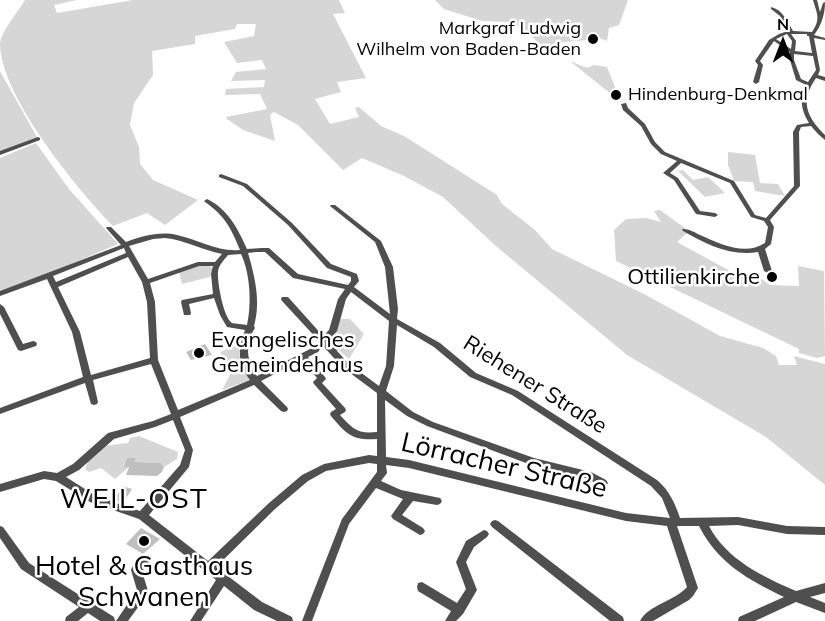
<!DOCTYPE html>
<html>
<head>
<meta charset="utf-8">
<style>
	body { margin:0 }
	#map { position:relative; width:825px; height:621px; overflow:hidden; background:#fff; font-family:Mulish,sans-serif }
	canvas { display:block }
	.north { position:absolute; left:753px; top:12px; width:60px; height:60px; -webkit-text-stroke:4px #fff; paint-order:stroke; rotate:0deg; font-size:16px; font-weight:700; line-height:24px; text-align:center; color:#000 }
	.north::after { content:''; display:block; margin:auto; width:21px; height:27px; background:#000; clip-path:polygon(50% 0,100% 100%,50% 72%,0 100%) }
</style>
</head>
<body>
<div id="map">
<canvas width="825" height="621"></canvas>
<div class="north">N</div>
</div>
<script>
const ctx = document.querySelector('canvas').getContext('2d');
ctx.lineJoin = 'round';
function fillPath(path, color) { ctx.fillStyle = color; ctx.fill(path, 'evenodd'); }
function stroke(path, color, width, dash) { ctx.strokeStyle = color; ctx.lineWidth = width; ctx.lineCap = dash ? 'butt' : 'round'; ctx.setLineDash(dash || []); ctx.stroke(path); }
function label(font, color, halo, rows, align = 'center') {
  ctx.font = font + ' Mulish,sans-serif'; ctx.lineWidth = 5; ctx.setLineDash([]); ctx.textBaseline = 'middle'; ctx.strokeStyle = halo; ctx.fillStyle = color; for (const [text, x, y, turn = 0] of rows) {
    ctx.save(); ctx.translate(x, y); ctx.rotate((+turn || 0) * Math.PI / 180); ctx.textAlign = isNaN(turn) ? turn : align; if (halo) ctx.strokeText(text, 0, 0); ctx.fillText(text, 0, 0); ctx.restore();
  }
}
fillPath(new Path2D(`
	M25,0h52l-23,5 3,8 76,-13h206l6,13 -12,1 33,64 -29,4 4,10 -26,7 15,25 29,-7 -4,-9 4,-1 22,19 23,10 93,59 5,9 33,26 17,19 94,46 74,41 43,12 13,8 3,9h18l-3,-9 31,8v121l-59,-48 -139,-82 -130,-108 -54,-50 -39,-21 -42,-18 -19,12 -45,-45 -24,-13 -4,3 5,26 -32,-11 -16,-11 -1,-2 41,-8 -7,-15 -35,1 1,-6 38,-2 1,-7 -34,1 5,-9 30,-3 -4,-9 -25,3 -13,-21 30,-6 2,-12h-19l-2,5 -40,7v8l-43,7 1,24 -19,28 -4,22 9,22 1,17 13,16 45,20 -33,25 -18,-12 -34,13c-35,-36 -113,-130 -113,-183 2,-13 18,-31 25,-43z
	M435,0h193l-9,25 -10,3 -2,13 -10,-4c-16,7 -39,1 -52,12l-22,-21 -13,-6 -28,-1 -38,-12z
	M570,61l17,7 7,-3 13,2 14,35z
	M0,71l38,68 -38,14z
	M36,143l33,46 49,55 -72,31 -46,16v-133z
	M728,152l27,3 5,28 18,1 7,12 -30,-5 -2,-9 -19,-1 -6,-16z
	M683,170l10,10 15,-3 17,16 -20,4 -27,-26z
	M660,210l29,21 -12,11 53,29 26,4 14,10 29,1 -1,-20 26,5 1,85 -8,2 -18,-5v-4l-183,-88 -2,-31 12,-11 20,-1 15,4 -7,-11z
	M207,265l6,3 -3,9 -28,7 -3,-12 17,-6z
	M336,319h14l14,15 -15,25 -10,-9 -5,3 -10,-10z
	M243,343l-4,11 11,26 -28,10 10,-19 -12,-19z
	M139,436l39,16 -1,7 -13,8 -3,-4 -26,-1 1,-4h-9l-4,8 6,1 -14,12 -14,-11 -12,4 -4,-3 4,-11 14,-12 25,-3 2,-5z`), '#d6d6d6');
fillPath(new Path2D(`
	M205,344l7,11 -21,5 -5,-8z
	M127,458h9l-1,4 26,1 3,4 -2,5 -5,4 -31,-1 3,-8h-6z
	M123,486l9,3 -9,14 -9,-3z
	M141,528l19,11 -17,15 -17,-10z`), '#bfbfbf');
fillPath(new Path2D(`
	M813,0h4l3,12 3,-9 2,-1c0,13 -4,24 -11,33l11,3v2l-11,-2 6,32 -2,5 7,2v4l-9,-3c-16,23 -10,38 9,57v5l-7,-6 -7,-8 -10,1 -2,5 1,54 -30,34 4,7 -3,17 -6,5 7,22 -4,2 -4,-2 -6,-19c-26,5 -53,-8 -75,-21l-1,-1 1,-1c6,0 11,3 17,6 20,9 45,21 65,8l3,-16 -4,-6 -13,-4 -21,-34 -49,-20 -11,10 8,5 22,33 15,2 3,2 -3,2 -19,-3 -22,-34 -11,-7 14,-12 -16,-7 -10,-10 -10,-18 -18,-16 -2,-6 5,-1 2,5 17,16 10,18 10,10 69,29 21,34 11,3 28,-32 -1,-54 4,-7 12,-2c-8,-13 -10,-25 -3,-38l-10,-5 -6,-20v-8l-16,-11 -14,20 3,4 -4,17 -3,2 -3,-2 5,-17 -3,-4 14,-21 10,-6 9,-3 -8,-15 -9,-7v-2c12,3 16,14 22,24l19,1c9,-13 5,-18 1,-32zM787,34l5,7 -1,8 -15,-10zM791,34h16v2h2l3,17 -17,-2 1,-10zM794,54l19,2 3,14 -8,12 -7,-3 -7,-19z
	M38,137l2,1v2l-40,15v-4z
	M221,174l26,10 45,39 39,41 26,10 2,7 -5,6 36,27 -5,-47 -10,-25 -45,-36 1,-1h4l46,36 12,26 5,42 -1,10 43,24 36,30 42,18 139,89c12,10 18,23 23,38l58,-1 49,9 38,1v8l-38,-1 -49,-9 -29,1c17,33 54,51 87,65l29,-8v10l-15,4 15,6v10l-29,-11 -41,19h-17l1,-4 45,-20c-37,-18 -66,-34 -85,-71h-22l21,62 -5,8 -4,4 -36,21h-13c8,-16 35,-20 47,-34l-20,-61 -41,-5 -217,-53 -23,-3 1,8 -6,8 20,9 39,8 2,3 -2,3 -3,1 -24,-4 -11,14 21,13 2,3 -2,3 -3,1 -27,-16 -2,-3 12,-17 -27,-11 -27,36 -37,97h-10l40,-102 35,-47v-8l-8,-1 -43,8 -18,10 -33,28 -59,58 46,35 30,15 1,4h-16l-23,-11 -30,-24 -23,35h-11l26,-41 -77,-61 -49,-17 -34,-21 -12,-2 -44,13v-8l44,-13 13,2 16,-9 35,-31 45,-12 18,-7 -20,-50 -58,16 5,22 -1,2 -3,1 -3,-1 -6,-21 -85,31v-6l83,-31 -11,-45 -25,-53 -47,17v-5l121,-46 -14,-16 -1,-1 1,-1h4l15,15c16,-6 34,-11 51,-7 22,5 40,17 63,15 -9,-22 -15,-34 -35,-48l-1,-1 3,-2c21,10 31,30 40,50l15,-1h7l29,26 50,11 3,-4v-4l-24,-9 -39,-43 -45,-39 -24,-9v-2zM165,238c20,2 37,12 57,16l-7,8h-17l-50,17 -19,-33 24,-7zM124,248l2,5 -70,29 -3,-6zM256,252h9l28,26 52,11 -7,10 -9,31 -6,6 -35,-39h-6l-1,2 1,2 37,40 -7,7 -55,28c-11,-14 -12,-33 -2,-48l-1,-2c7,-24 1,-49 -6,-73zM241,254c9,19 11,49 6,71 -4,-1 -12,-1 -15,-2 -9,-6 -15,-42 -14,-52 1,-6 6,-11 10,-16zM128,257l14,25 5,20 3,56 -59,17 -11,-43 -22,-45zM199,266h14l-2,8 2,20 -31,6 -1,2 3,13h6l1,-2 -2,-9 25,-6 6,17 7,12 18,3c-7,20 -8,32 5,50l-72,30 -20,-50 -3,-58 -5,-19zM351,292l38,29 -3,45 -7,20 -31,-23 -20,-22 9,-10 9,-32zM397,325l37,22 36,30 42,18 139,91 11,12 8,20 -44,-5 -217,-53 -23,-3 -1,-57 22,16 20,10 107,40 52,12 17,9 3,-1 2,-3 -2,-3 -15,-8 -57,-14 -101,-36 -20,-10 -27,-21 8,-25zM323,346l19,21 35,26v39c-20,2 -24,-3 -37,-17l5,-3 1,-2 -1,-2 -23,-25 4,-4 -1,-2 -17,-20 10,-5zM302,360l15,18 -4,4 1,2 22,25 -5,3 -1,2 1,2c15,18 22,25 46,23v17l-8,-1 -45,9 -22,11 -33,28 -61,58 -59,-46 40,-48 4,-17 -13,-33 74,-32 27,26 3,1 3,-1 1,-2 -1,-2 -26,-26zM173,420l12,30 -5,15 -40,46 -44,-15 -30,-19 13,-7 35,-31 41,-12z
	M0,304l4,3 19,37 10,-3 3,1 1,2 -1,2 -15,5 -3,-1 -18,-36z
	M495,520l3,1 125,96 1,4h-14l-118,-94 -2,-3 2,-3z
	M0,526l3,1 26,36 85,54 1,4h-15l-12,-8 -10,8h-13l1,-4 13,-10 -58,-38 -21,-31z
	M484,530l3,1 2,3 -2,3 -13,10 -8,15 11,28 -14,24 -7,7h-11l6,-10 -33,-20 -1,-4 1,-4 4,-1 35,21 9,-14 -10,-27 10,-21z
	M145,556l4,2 1,3 -1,3 -7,7 6,20 -1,4 -19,26h-12l21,-31 -6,-20c2,-6 8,-11 14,-14z`), '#4f4f4f');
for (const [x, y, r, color] of [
	[593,39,6,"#000"],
	[616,95,6,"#000"],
	[772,277,6,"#000"],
	[199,353,6,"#000"],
	[144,541,6,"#000"]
]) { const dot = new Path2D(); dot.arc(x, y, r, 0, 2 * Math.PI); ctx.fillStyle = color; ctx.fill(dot); stroke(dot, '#fff', 2); }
label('18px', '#000', '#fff', [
	["Markgraf Ludwig",581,29],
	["Wilhelm von Baden-Baden",581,50],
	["Hindenburg-Denkmal",628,95,"left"]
], 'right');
label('22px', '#000', '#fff', [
	["Ottilienkirche",760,277],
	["Evangelisches",211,340,"left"],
	["Gemeindehaus",211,365,"left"]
], 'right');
label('22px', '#000', '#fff', [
	["Riehener Straße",535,385,32]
]);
label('27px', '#000', '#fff', [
	["Lörracher Straße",504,466,13]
]);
label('27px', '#000', '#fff', [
	["Hotel & Gasthaus",144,567],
	["Schwanen",144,598]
]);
ctx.letterSpacing = '1.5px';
label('28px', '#000', '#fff', [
	["WEIL-OST",134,500]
]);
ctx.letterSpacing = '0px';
</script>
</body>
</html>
